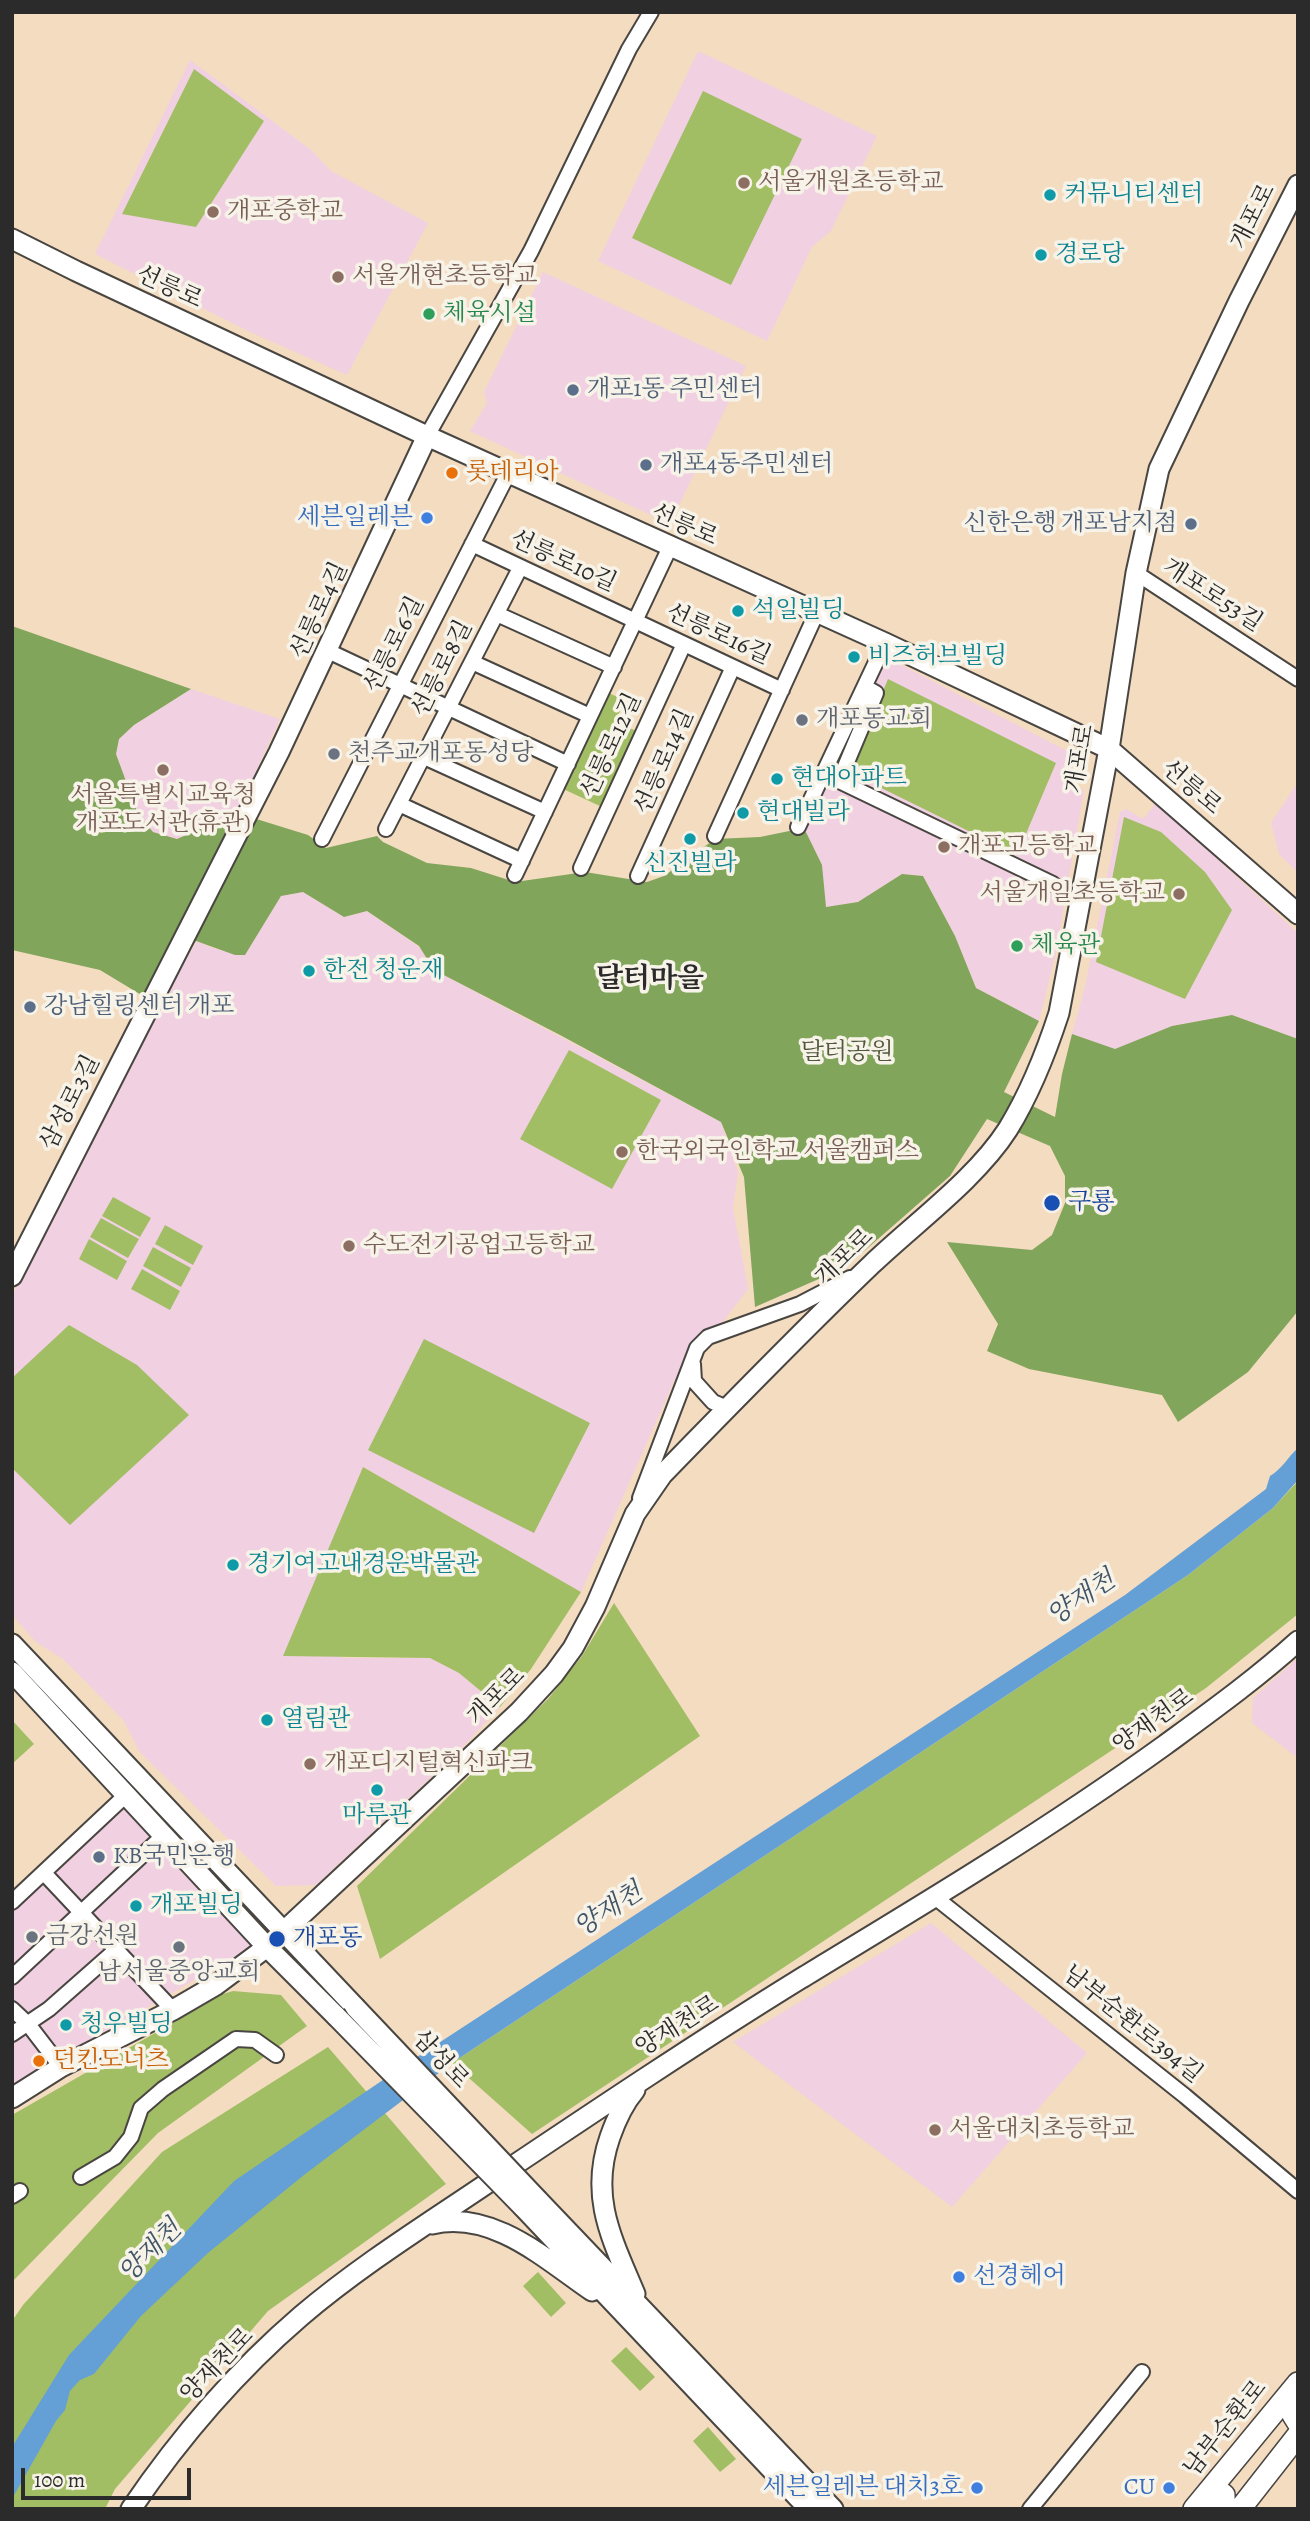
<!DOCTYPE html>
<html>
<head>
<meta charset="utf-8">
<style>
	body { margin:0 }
	#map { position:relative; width:1310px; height:2521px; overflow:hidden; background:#f4dcc1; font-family:Alegreya,serif }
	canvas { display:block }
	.frame { position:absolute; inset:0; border:14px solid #2b2b2b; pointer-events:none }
	.scale { position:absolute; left:21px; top:2468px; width:170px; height:32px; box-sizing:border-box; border:4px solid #2b2b2b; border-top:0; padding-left:9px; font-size:21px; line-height:24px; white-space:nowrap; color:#2b2b2b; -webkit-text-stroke:5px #f7f3e8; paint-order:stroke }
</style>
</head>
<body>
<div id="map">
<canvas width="1310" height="2521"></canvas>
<div class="frame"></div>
<div class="scale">100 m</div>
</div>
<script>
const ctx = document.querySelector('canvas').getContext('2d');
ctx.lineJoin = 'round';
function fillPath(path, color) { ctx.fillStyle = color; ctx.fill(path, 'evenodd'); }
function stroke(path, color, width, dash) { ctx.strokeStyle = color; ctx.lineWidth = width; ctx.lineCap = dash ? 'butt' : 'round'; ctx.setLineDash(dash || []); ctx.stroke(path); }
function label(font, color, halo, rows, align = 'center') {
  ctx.font = font + ' Alegreya,"Noto Serif KR",serif'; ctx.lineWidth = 7; ctx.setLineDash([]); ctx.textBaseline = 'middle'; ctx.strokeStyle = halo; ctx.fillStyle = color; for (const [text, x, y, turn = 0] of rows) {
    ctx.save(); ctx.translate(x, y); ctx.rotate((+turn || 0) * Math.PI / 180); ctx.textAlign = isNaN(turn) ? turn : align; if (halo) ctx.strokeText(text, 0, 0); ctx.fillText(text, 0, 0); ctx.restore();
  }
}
fillPath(new Path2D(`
	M698,51l179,85 -46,95 -19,16 -45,94 -169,-80z
	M190,60l120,89 21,22 97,52 -81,152 -97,-43 -155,-78z
	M543,272l203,94 -76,158 -200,-93 17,-28 -3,-11z
	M882,655l191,99 -3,32 14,4 -28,162 -17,69 -63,-33 -21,-52 -32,-60 -21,-2 -44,28 -33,5 -3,-42 -18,-37 42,-80z
	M191,689l89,30 -43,94 -60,26 -24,-7 -15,-18 -22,-60 3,-15 15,-14z
	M1298,782v91l-19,-19 -8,-31z
	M1156,803l142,130v106l-66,-24 -60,11 -57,24 -43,-16 13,-47 35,-175 6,-3 17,10z
	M303,892l41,25 23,-6 52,36 15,23 287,152 17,50 -5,36 15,81 -30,39 -26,18 -6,8 -105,238 -218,-125 -21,191h88l29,15 41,34 -42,45 -142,133 -40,1 -137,-135 -15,-30 -41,-42 -20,-20 -27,-17 -24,-27v-319l161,-315 24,-40 15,7 33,7 36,-59z
	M1298,1658v100l-46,-35 1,-25z
	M125,1803l135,139 -212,123 -36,23v-182z
	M931,1923l156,130 -135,154 -219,-165z`), '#f1d0e2');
fillPath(new Path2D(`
	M194,69l70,52 -68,106 -74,-13z
	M703,91l99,48 -71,146 -99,-47z
	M888,679l168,84 -39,92 -168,-83z
	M606,692l19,8 -10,22 24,10 -37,75 -41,-19z
	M1124,817l37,15 44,40 27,38 -47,89 -89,-37z
	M569,1050l92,50 -49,89 -92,-50z
	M113,1197l38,21 -11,19 -38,-21z
	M101,1218l38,21 -11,19 -38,-21z
	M165,1225l38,21 -10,19 -38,-21z
	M89,1239l38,22 -10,19 -38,-21z
	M153,1247l38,21 -10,19 -38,-21z
	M142,1269l38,22 -10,19 -39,-21z
	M69,1325l68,40 52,50 -119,110 -58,-57v-90z
	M424,1339l166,84 -56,110 -166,-83z
	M363,1467l218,125 -50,77 -31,38 -41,-34 -29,-15 -147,-2z
	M1298,1481v133l-92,74 -674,446 -80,-71 736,-488 85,-67z
	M614,1603l86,133 -320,223 -23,-73 191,-187 34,-43z
	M12,1720l22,24 -22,20z
	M233,1991l48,4 26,31 -149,107 -146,149v-167l211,-121z
	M328,2047l118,137 -178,127 -153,178 -10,20h-93v-188l11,-16 139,-153z
	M538,2272l28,31 -15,14 -28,-31z
	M626,2347l29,30 -15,14 -29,-30z
	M708,2427l28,32 -16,13 -27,-31z`), '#a2be65');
fillPath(new Path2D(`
	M12,626l179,63 -57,36 -15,14 -3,15 22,60 15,18 24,7 60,-26 71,22 18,13 51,-12 6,6 44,21 44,5 44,14 70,-10 62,10 17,-6 51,-37 45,-2 44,-9 18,37 4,42 32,-5 44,-28 21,2 32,60 21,52 63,33 -35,71 51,25 7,-43 10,-40 43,15 57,-23 60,-11 66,24v272l-50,61 -70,50 -16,-27 -133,-26 -42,-18 11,-27 -51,-82 85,8 20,-15 13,-32v-27l-15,-30 -63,-27 -37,57 -104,91 -91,40 -11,-130 -23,-55 -161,-87 -126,-65 -15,-24 -52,-35 -23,6 -41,-25 -22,4 -36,59h-10l-39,-14 -23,19 -25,39 -48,-29 -88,-20z`), '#81a55a');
fillPath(new Path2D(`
	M1298,1448v32l-25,28 -85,67 -736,488 -148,112 -96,78 -67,63 -47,58 -14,6 -10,11 -5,19 -9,11 -44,78v-52l57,-92 165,-174 171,-116 720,-470 141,-106 4,-13c12,-7 17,-18 28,-28z`), '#64a0d5');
const street = new Path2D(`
	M427,436l104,-185 98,-202 22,-37
	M472,544l310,146
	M1136,573l162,106
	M497,614l117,53
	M328,651l240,113
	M472,662l118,54
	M869,689l7,4 -37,88 214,103
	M424,757l121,55
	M399,804l123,57
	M798,827l87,-184
	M386,829l134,-261
	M715,836l102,-224
	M322,839l187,-367
	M581,868l103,-224
	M515,875l155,-328
	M638,876l95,-209
	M693,1364l1,17 19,21 14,6
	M640,1498l57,-150 11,-11 92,-33 50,-26
	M44,1873l129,137
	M936,1898l249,198 113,95
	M12,1902l114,-107
	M12,1977l152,-142
	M12,2009l16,15 33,43
	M12,2034l37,-25 68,-60
	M81,2177l34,-20 16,-20 10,-29 22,-19 73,-50 19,1 21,15
	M12,2196l8,-5
	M1030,2509l112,-137`);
const secondary = new Path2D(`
	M12,239l64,32 351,165 458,207 224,106 189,165
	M12,1276l267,-524 148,-316
	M12,1644l343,363
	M12,1672l255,275 69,69
	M12,2098l49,-31 112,-57 43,-25 51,-38 252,-235 35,-38 19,-26 22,-41 40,-93 27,-39c69,-71 138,-142 210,-211 43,-41 104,-85 136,-135 22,-36 38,-76 51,-116l50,-264 27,-176 23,-104 80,-168 59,-116
	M538,2200l295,309
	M523,2207l286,302
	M432,2224c61,-14 113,35 160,67
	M635,2294c-23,-55 -46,-97 -25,-157 6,-17 13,-33 25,-47
	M131,2509c47,-69 106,-138 170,-193 61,-52 131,-95 197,-140 100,-67 200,-134 302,-197 124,-75 247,-149 365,-234 45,-33 91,-66 133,-104`);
const primary = new Path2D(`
	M1298,2407l-5,8 5,8
	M1208,2492l7,-4 9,7v6l-6,8
	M1194,2509l104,-126
	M1240,2509l58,-74`);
stroke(street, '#494642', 18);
stroke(secondary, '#494642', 23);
stroke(primary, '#494642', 24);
stroke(street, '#fff', 14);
stroke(secondary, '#fff', 19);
stroke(primary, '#fff', 21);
const secondaryBridge = new Path2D(`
	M355,2007l183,193
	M336,2016l187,191`);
stroke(secondaryBridge, '#494642', 23, []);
stroke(secondaryBridge, '#fff', 19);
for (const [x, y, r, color] of [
	[744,183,7,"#8d6e63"],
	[1050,195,7,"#0f9aa8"],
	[213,212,7,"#8d6e63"],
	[1041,255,7,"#0f9aa8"],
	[338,277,7,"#8d6e63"],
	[429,314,7,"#2e9e5b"],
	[573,390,7,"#5c6f8a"],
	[646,465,7,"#5c6f8a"],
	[452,473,7,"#e8710a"],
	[427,518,7,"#3f7fe0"],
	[1191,524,7,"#5c6f8a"],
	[738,611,7,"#0f9aa8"],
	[854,657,7,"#0f9aa8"],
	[802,720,7,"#6b7280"],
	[334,754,7,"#6b7280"],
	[163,770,7,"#8d6e63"],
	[777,779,7,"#0f9aa8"],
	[743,813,7,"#0f9aa8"],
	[690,839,7,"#0f9aa8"],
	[944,847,7,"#8d6e63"],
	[1179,894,7,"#8d6e63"],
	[1017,946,7,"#2e9e5b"],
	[309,971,7,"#0f9aa8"],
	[30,1007,7,"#5c6f8a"],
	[622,1152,7,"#8d6e63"],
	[1052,1203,9,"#1a4fb4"],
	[349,1246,7,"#8d6e63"],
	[233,1565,7,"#0f9aa8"],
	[267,1720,7,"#0f9aa8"],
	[310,1764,7,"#8d6e63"],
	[377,1790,7,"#0f9aa8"],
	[99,1857,7,"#5c6f8a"],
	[136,1906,7,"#0f9aa8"],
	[32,1937,7,"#6b7280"],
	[277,1939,9,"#1a4fb4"],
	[179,1947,7,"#6b7280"],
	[66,2025,7,"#0f9aa8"],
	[39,2061,7,"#e8710a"],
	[935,2130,7,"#8d6e63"],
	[959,2277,7,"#3f7fe0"],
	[977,2488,7,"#3f7fe0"],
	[1169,2488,7,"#3f7fe0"]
]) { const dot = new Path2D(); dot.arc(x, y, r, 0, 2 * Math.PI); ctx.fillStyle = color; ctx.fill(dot); stroke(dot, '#f7f3e8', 2.5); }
label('24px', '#785e54', '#f7f3e8', [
	["서울개원초등학교",758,183],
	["개포중학교",227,212],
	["서울개현초등학교",352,277],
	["서울특별시교육청",163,796,"center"],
	["개포도서관(휴관)",163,824,"center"],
	["개포고등학교",958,847],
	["서울개일초등학교",1165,894,"right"],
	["한국외국인학교 서울캠퍼스",636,1152],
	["수도전기공업고등학교",363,1246],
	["개포디지털혁신파크",324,1764],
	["서울대치초등학교",949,2130]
], 'left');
label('24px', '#0d838f', '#f7f3e8', [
	["커뮤니티센터",1064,195],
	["경로당",1055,255],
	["석일빌딩",752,611],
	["비즈허브빌딩",868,657],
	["현대아파트",791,779],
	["현대빌라",757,813],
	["신진빌라",690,864,"center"],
	["한전 청운재",323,971],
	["경기여고내경운박물관",247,1565],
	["열림관",281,1720],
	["마루관",377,1816,"center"],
	["개포빌딩",150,1906],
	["청우빌딩",80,2025]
], 'left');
label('24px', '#2b2b2b', '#f7f3e8', [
	["개포로",1254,217,-63],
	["선릉로",169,288,25],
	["선릉로",684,526,24],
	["선릉로10길",563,562,25],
	["개포로53길",1212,596,33],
	["선릉로4길",320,611,-65],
	["선릉로16길",718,635,25],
	["선릉로6길",395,645,-63],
	["선릉로8길",443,669,-63],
	["선릉로12길",612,746,-65],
	["개포로",1081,759,-80],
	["선릉로14길",665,762,-66],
	["선릉로",1191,788,41],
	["삼성로3길",71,1103,-63],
	["개포로",845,1258,-44],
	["개포로",497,1697,-45],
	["양재천로",1154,1722,-36],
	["남부순환로394길",1132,2025,39],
	["양재천로",678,2027,-32],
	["삼성로",440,2060,47],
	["양재천로",218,2366,-46],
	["남부순환로",1226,2429,-51]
]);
label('24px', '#27864d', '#f7f3e8', [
	["체육시설",443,314],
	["체육관",1031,946]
], 'left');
label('24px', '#4e5e75', '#f7f3e8', [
	["개포1동 주민센터",587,390],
	["개포4동주민센터",660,465],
	["신한은행 개포남지점",1177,524,"right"],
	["강남힐링센터 개포",44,1007],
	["KB국민은행",113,1857]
], 'left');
label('24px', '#c56008', '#f7f3e8', [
	["롯데리아",466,473],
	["던킨도너츠",53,2061]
], 'left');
label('24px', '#366cbe', '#f7f3e8', [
	["세븐일레븐",413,518],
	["선경헤어",973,2277,"left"],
	["세븐일레븐 대치3호",963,2488],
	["CU",1155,2488]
], 'right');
label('24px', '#5b616d', '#f7f3e8', [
	["개포동교회",816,720],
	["천주교개포동성당",348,754],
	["금강선원",46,1937],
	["남서울중앙교회",179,1973,"center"]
], 'left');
label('24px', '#4f573c', '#f7f3e8', [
	["달터공원",847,1053]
]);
label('24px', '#164399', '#f7f3e8', [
	["구룡",1068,1203],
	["개포동",293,1939]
], 'left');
label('italic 26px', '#3f5466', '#f7f3e8', [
	["양재천",1082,1599,-34],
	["양재천",609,1911,-33],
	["양재천",151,2252,-45]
]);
label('bold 28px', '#2b2b2b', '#f7f3e8', [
	["달터마을",650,980]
]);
</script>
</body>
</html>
